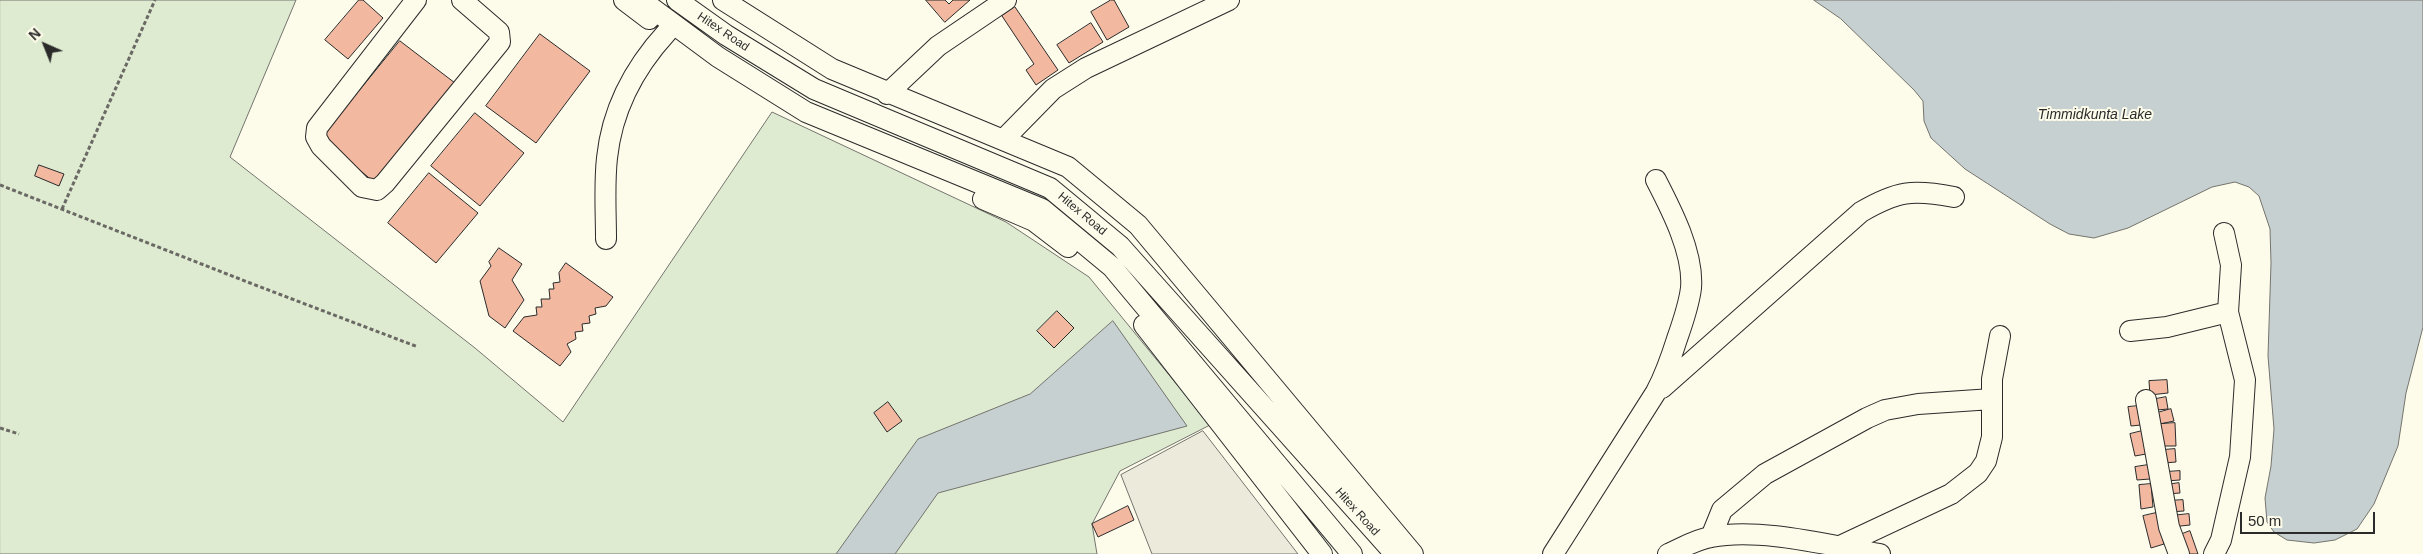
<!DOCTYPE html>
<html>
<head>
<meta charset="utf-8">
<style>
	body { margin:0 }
	#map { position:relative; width:2423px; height:554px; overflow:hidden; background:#fdfbea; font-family:Arial,sans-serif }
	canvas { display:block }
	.north { position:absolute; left:20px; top:20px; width:50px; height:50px; -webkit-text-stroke:4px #fdfbea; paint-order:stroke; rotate:316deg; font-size:14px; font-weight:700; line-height:20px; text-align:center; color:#2b2b2b }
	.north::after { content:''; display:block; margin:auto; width:18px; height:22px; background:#2b2b2b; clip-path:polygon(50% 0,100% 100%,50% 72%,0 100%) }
	.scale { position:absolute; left:2240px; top:512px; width:135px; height:22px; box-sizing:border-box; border:2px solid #2b2b2b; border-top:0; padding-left:6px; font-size:15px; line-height:18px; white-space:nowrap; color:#2b2b2b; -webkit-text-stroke:4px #fdfbea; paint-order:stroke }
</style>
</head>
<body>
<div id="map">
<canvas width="2423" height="554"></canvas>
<div class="north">N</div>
<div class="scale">50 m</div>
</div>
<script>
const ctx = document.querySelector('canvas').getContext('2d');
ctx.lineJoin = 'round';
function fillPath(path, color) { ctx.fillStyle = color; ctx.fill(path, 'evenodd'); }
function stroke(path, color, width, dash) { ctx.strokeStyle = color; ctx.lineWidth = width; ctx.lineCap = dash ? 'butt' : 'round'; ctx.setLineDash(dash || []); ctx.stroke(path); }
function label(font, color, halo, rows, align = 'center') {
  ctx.font = font + ' Arial,sans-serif'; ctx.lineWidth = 4; ctx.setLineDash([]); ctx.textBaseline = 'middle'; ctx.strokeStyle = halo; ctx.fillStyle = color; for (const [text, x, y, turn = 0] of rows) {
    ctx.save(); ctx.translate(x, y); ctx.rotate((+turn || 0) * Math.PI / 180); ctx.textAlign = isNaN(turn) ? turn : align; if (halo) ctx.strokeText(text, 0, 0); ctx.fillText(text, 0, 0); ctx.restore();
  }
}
const green = new Path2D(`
	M0,0h296l-66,157 245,191 88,74 209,-310 234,110 83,55 121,148 -90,46 -28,53 5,30h-1097z`);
fillPath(green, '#deebd1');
stroke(green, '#74746e', 1);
const parking = new Path2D(`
	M1203,431l95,123h-146l-31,-79z`);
fillPath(parking, '#eceadb');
stroke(parking, '#74746e', 1);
const water = new Path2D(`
	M1814,0h609v327l-17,66 -8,53 -24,58 -17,25 -22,11 -21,3 -27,-3 -13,-8 -7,-10 -2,-24 6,-32 3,-37 -6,-73 3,-93 -1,-34 -11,-33 -10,-9 -14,-5 -23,5 -84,41 -34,10 -25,-4 -19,-10 -85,-55 -34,-31 -7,-17 -1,-20 -9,-11 -73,-71z
	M1113,321l74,105 -249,67 -43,61h-59l82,-115 112,-45z`);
fillPath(water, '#c7d0d0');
stroke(water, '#74746e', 1);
const building = new Path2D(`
	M359,0h4l20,18 -35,41 -23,-19z
	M926,0h19l4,4 4,-4h17l-25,22z
	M1111,0h3l15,27 -22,13 -16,-28z
	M1015,7l43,63 -22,15 -10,-15 8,-6 -32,-48z
	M1091,23l12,19 -34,21 -12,-18z
	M540,34l50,37 -54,72 -50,-37z
	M400,41l55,42 -81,99 -53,-44z
	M475,113l49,40 -44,53 -49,-40z
	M39,165l25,9 -5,12 -24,-10z
	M429,173l49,40 -42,50 -48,-40z
	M499,248l23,16 -10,16 12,20 -19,28 -16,-12 -9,-35 11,-15 -2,-4z
	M566,263l47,34 -7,9 -11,2 1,6 -7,2 1,7 -8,1 1,7 -8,1 1,7 -9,5 4,8 -11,14 -47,-35 11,-14 13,-2 -1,-8h6l-1,-8h9l-1,-10h5l-1,-6 7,-1 -1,-9z
	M1057,311l17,17 -20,20 -17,-17z
	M2167,380l1,13 -18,2 -1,-14z
	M2166,397l2,12 -11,1 -1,-11z
	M888,402l14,19 -15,11 -13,-19z
	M2138,406l3,19 -10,1 -3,-19z
	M2171,409l3,12 -14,3 -3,-11z
	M2175,423l1,23h-15l-1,-22z
	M2142,431l4,23 -11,2 -5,-22z
	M2175,449l1,13 -12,1 -1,-13z
	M2148,465l2,14 -13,1 -2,-13z
	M2180,471v9l-14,1 -1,-9z
	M2179,483l1,10 -13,1 -1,-9z
	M2151,484l2,23 -12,2 -2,-24z
	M2183,500l1,11 -15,1 -1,-11z
	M1128,506l6,14 -36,17 -6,-13z
	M2156,513l8,31 -13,4 -8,-32z
	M2189,514l1,11 -19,2 -1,-11z
	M2190,531l8,23h-15l-6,-18z`);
fillPath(building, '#f2b8a0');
stroke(building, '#2b2b2b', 1);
const minor = new Path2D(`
	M416,0l-99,128 -1,9 5,9 41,41 15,3 8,-7 115,-141 -1,-10 -37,-32
	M624,0l25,19
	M641,0l77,57 88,55 236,97 70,58 240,287
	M677,0l49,35 88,54 236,99 70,58 275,308
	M723,0l109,69 236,98 70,58 275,329
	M887,94l51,-48 68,-46
	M1003,140l50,-51 33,-21 143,-68
	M983,199l51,22 34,26
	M606,239c0,-26 -2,-54 1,-81 5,-48 27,-90 60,-126
	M1144,325l178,229
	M2130,331l37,-4 61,-15
	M1662,388l199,-176c36,-21 51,-23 93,-15
	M2146,400l23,127 10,27
	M1711,537l11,-27 43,-36 102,-56 18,-8 33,-6 74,-5
	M1838,547l113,-53 27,-21 8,-12 6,-24v-58l8,-43
	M1553,554l103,-162c9,-17 15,-34 21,-53 6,-17 12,-34 14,-51 3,-35 -20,-79 -35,-108
	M1668,554c14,-6 29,-15 43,-17 49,-10 120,9 169,17
	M2214,554l7,-14 19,-83 5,-77 -17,-68 3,-47 -7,-32`);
stroke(minor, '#2b2b2b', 22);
stroke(new Path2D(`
	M0,185l250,98 168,64
	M62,209l93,-209
	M0,428l19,6`), '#6a6964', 3, [4, 2.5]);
stroke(minor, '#fdfbea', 20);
label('12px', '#2b2b2b', '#fdfbea', [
	["Hitex Road",723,32,34],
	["Hitex Road",1082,214,40],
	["Hitex Road",1357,512,48]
]);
label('italic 14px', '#2b2b2b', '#fdfbea', [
	["Timmidkunta Lake",2095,115]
]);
</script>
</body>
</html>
